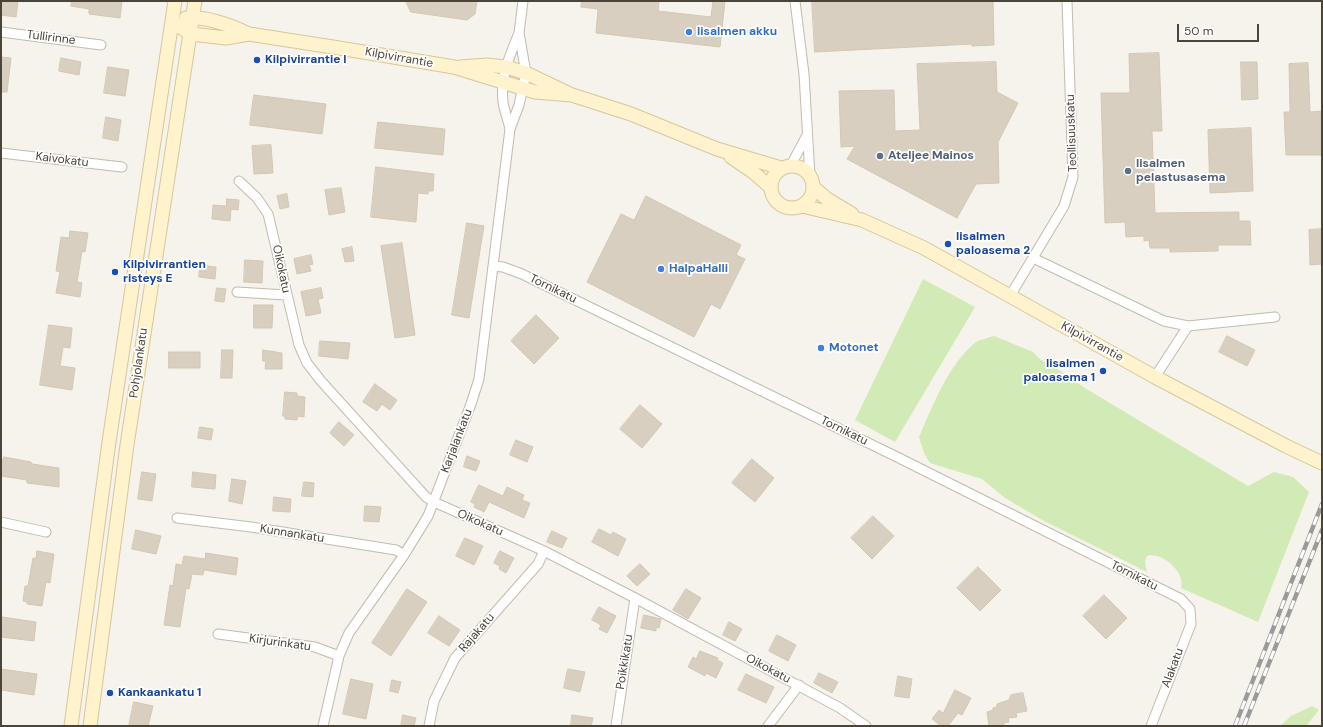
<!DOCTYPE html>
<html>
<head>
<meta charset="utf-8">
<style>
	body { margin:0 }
	#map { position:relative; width:1323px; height:727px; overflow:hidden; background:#f6f3ec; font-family:"DM Sans",sans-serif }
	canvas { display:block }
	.frame { position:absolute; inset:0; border:2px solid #4b4439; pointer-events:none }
	.scale { position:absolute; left:1177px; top:24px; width:82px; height:18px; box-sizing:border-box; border:2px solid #4b4439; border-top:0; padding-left:5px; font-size:12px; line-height:14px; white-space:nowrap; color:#4b4439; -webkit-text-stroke:3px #fff; paint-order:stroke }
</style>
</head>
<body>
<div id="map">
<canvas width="1323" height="727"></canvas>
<div class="frame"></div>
<div class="scale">50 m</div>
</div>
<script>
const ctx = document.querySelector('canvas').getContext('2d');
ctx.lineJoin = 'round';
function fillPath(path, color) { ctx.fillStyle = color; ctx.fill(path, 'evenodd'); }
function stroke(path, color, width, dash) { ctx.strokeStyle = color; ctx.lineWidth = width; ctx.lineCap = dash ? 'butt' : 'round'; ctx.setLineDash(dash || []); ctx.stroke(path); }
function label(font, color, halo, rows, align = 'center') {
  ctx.font = font + ' "DM Sans",sans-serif'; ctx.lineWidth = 3.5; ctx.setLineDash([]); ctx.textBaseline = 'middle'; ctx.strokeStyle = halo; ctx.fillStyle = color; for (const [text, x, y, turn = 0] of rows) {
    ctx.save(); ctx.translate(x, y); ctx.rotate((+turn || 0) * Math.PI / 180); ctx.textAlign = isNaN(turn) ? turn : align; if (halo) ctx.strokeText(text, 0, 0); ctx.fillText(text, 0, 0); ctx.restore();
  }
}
fillPath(new Path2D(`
	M923,279l52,28 -80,135 -40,-22z
	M994,336l39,16 8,8 18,10 26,18 163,98 26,-14 19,5 16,15 -51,130 -77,-34c5,-16 -20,-37 -34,-32l-2,6 2,10 -103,-51 -39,-23 -23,-19 -52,-16 -6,-10 -5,-16c14,-32 29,-72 57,-95 5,-3 12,-4 18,-6z
	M1312,706l7,4 -13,16h-26l11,-10z`), '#d2eab5');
const building = new Path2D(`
	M1,1h17l-2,16 -15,-2z
	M72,1h50l-2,17 -31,-4v-5l-18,-3z
	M406,1h71l-2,13 -8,6 -56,-8z
	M582,1h77l-1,10 53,6 2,-16h12l-5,46 -124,-14 2,-24 -17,-2z
	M812,1h181l1,44 -22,1v-2l-157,8z
	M1159,53l3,78h-10l3,82 84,-1v9h11l1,24h-33v6l-48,1v-4h-20l-1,-8 -5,1v-5l-18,1 -1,-15 -20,1 -4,-130h29l-1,-39z
	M1,57l10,1 -4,34h-6z
	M61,58l20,4 -2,13 -20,-4z
	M996,62l1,30 21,11 -20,39 1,41 -23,1 -19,34 -110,-59 8,-13 -14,1 -2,-56 55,-1 1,41 25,-1 -3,-66z
	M1241,62h16l1,37 -16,1z
	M1308,63l2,49 12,-1v44h-36l-2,-43h6l-1,-48z
	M108,67l21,3 -4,26 -21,-3z
	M254,95l72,9 -4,30 -72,-9z
	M106,117l15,3 -3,21 -15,-3z
	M378,122l67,7 -2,26 -68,-7z
	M1251,128l2,63 -43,2 -2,-63z
	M271,145l2,28 -19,1 -2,-28z
	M376,167l58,7 -1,17h-5v3l-10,-1 -2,29 -45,-5z
	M341,188l4,24 -16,3 -4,-25z
	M287,194l2,13 -9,2 -3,-13z
	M646,196l95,49 -5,10 9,4 -25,50 -9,-5 -17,33 -107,-55 34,-68 13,6z
	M227,199l12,1 -1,10 -7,-1 -1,12 -18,-2 1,-14 13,1z
	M467,223l17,3 -15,92 -17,-3z
	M1322,229v35l-12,1 -1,-35z
	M70,231l18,2 -3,19 -3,-1 -5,31 5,1 -2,14 -24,-4 4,-21 -4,-1 5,-34 8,1z
	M402,243l13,92 -20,3 -14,-92z
	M352,247l2,14 -9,1 -3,-13z
	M311,255l2,9 -4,1 2,6 -14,3 -3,-15z
	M245,260l18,1 -1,22 -18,-1z
	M200,265l16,2 -1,12 -16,-2z
	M217,288l9,1 -2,13 -9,-1z
	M321,288l2,10 -5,1 3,14 -15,3 -5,-24z
	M254,305h19l-1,23h-18z
	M536,315l23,23 -25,26 -23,-23z
	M49,325l23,3 -2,20 -7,-1 -3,19 15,2 -3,22 -32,-5z
	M1227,336l28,14 -8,16 -28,-14z
	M320,341l30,2 -2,16 -29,-3z
	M222,350h11l-1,28h-11z
	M263,350l19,3v16h-17l1,-8h-3z
	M169,352h31v16h-31z
	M375,384l22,16 -7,10 -8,-6 -5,7 -14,-9z
	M285,392l12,1v3l8,1 -1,20 -6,-1 -1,4 -12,-1v-3h-2z
	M640,405l22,19 -20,24 -22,-19z
	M339,422l15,13 -10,11 -14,-13z
	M200,427l13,2 -2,11 -13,-2z
	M516,440l17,7 -6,15 -17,-7z
	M467,456l13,5 -4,10 -12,-4z
	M4,457l27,5 1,2 27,4v19l-32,-4v-3l-26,-4v-10z
	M752,459l22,19 -19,24 -23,-19z
	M142,472l14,2 -4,27 -14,-2z
	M193,472l23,3 -1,14 -23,-2z
	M232,479l14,2 -4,23 -13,-3z
	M304,482l10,1 -1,14 -11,-1z
	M479,485l24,11 4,-9 17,8 -2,5 8,3 -6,15 -35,-16 -5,10 -10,-5 1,-3 -4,-2z
	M274,497l17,2 -1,13 -17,-1z
	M365,506l16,1 -2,15 -15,-1z
	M873,516l21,20 -22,23 -21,-21z
	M599,529l12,6 2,-3 13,7 -8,17 -26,-14z
	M136,530l25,6 -5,18 -24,-5z
	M552,531l15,7 -5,10 -15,-6z
	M465,538l18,8 -9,19 -18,-9z
	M37,551l17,3 -4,29 -4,-1 -4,24 -15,-2v-2l-4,-1 2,-15h3l5,-28h3z
	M500,551l14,7 -8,15 -7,-4 1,-3 -6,-3z
	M206,553l32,5 -2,17 -32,-5 -1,5 -11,-1 -3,15 -3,-1 -6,39 -16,-2 6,-40 3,1 3,-22 6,1 2,-9 21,3z
	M640,564l10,10 -13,12 -10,-10z
	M978,567l23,23 -21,21 -23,-23z
	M407,589l20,13 -36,54 -19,-13z
	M686,589l15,9 -13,21 -15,-9z
	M1104,595l23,23 -21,21 -23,-23z
	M599,607l17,9 -9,17 -8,-4 2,-4 -9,-5z
	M644,615l17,4 -2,9 -3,-1v4l-15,-3z
	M439,616l21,14 -11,16 -21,-13z
	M2,617l34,5 -2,19 -33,-4z
	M729,622l13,7 -7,12 -12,-6z
	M777,635l19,10 -8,16 -19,-10z
	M700,651l18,7 -1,2 6,3 -7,15 -10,-5 -1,3 -17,-9 5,-10 3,2z
	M1,669l36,5 -3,21 -33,-5z
	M568,669l17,3 -5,20 -16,-4z
	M819,673l19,9 -6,11 -18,-10z
	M746,674l28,13 -8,16 -28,-13z
	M898,676l14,3 -3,19 -14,-2z
	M351,679l22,5 -7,35 -23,-5z
	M392,680l9,2 -3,11 -8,-2z
	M955,690l16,8 -9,17 -4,-2 -10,13h-7l-9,-7 7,-9 4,3z
	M1023,693l4,18 -11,2 1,4 -9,1 1,4 -5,1v2l-15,1 -2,-14 6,-2v-2l4,-1v-3l12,-4 2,-5z
	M134,702l19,4 -5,20h-19z
	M403,715l13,3 -2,8h-13z
	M572,715l21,3 -2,8h-20z`);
fillPath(building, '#d8cfc1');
stroke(building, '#d3c7b4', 1);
const street = new Path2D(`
	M795,1l9,73 6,102
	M1,32l100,13
	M519,33l4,-32
	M1,153l121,14
	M791,165l16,-30
	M239,181l18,17 11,16 31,131 8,18 14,18 105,116 8,5 110,49 91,47 205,110 26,18
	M1033,258l131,63 24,5 87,-9
	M493,266l10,1 19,7 373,182 286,143 9,10 1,15 -40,102
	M237,292l49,3
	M1010,296l54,-90 9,-29 -6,-176
	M1155,377l33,-51
	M177,518l74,9 145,23 8,5
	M1,522l45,10
	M218,634l97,13 24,9
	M323,726l16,-70 10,-23 55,-78 24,-39 43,-112 8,-25 31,-250 9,-24 7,-32 -7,-40c-9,22 -19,44 -16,69 1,8 5,18 7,27
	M429,726l5,-25 21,-43 83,-94 6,-13
	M616,726l19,-128
	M768,726l31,-41`);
const secondary = new Path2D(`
	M186,18c21,-2 44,7 63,16
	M172,22l19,12 35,4 23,-4 90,14 115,19 81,25 37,3
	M460,67l27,-2 19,2 20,6 46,22 59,19 86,35 64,19
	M731,157l22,15 17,15
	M771 187a21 21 0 1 1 42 0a21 21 0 1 1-42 0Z
	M813,187l14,12 25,15
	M802,206l60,14 62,28 231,129 131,69 36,17
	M71,726l38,-284 66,-441
	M90,726l37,-281 68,-444`);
stroke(street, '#c2bbae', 11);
stroke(secondary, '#d6c79b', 15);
stroke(street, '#fff', 9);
stroke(secondary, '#fff3cd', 13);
const rail = new Path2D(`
	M1235,726l87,-222
	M1244,726l78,-196`);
stroke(rail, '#9a9a9a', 4.5);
stroke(rail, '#fff', 3, [9]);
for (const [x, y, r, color] of [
	[689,32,4,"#3f7fe0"],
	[257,60,4,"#1a4fb4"],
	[880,156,4,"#5c6f8a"],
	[1128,171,4,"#5c6f8a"],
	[948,244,4,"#1a4fb4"],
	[661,269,4,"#3f7fe0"],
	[115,272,4,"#1a4fb4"],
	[821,348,4,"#3f7fe0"],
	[1103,371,4,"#1a4fb4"],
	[110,693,4,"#1a4fb4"]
]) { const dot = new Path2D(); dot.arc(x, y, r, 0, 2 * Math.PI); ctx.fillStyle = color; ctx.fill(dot); stroke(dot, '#fff', 1.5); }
label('bold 12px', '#366cbe', '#fff', [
	["Iisalmen akku",697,32],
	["HalpaHalli",669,269],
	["Motonet",829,348]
], 'left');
label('12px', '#4b4439', '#fff', [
	["Tullirinne",51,38,7],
	["Kilpivirrantie",399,58,10],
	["Teollisuuskatu",1072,133,-92],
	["Kaivokatu",62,160,7],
	["Oikokatu",281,269,78],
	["Tornikatu",553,289,26],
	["Kilpivirrantie",1092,342,29],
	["Pohjolankatu",139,363,-82],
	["Tornikatu",844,431,26],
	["Karjalankatu",457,441,-69],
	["Oikokatu",480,523,24],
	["Kunnankatu",292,534,9],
	["Tornikatu",1134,576,27],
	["Rajakatu",477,633,-49],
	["Kirjurinkatu",280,643,8],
	["Poikkikatu",625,662,-81],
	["Alakatu",1173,668,-69],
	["Oikokatu",768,669,28]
]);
label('bold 12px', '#164399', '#fff', [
	["Kilpivirrantie I",265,60],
	["Iisalmen",956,237],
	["paloasema 2",956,251],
	["Kilpivirrantien",123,265],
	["risteys E",123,279],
	["Iisalmen",1095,364,"right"],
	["paloasema 1",1095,378,"right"],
	["Kankaankatu 1",118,693]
], 'left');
label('bold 12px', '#4e5e75', '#fff', [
	["Ateljee Mainos",888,156],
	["Iisalmen",1136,164],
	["pelastusasema",1136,178]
], 'left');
</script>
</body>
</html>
